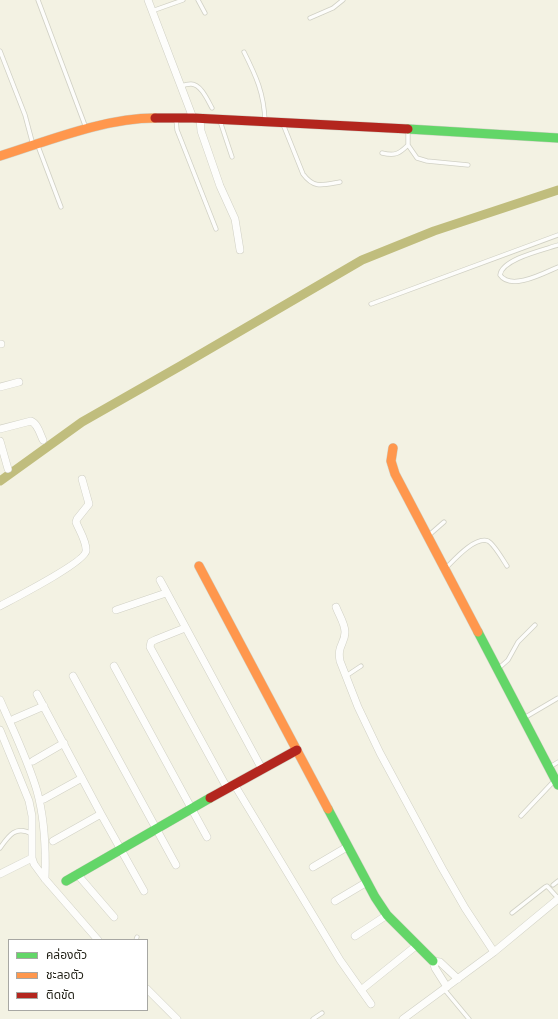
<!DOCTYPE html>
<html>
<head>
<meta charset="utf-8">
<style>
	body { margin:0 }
	#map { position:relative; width:558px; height:1019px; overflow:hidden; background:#f3f2e3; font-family:Cabin,"Noto Sans Thai",sans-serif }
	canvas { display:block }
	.legend { position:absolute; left:8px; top:939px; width:140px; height:72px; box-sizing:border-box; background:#fff; border:1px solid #a7a7a3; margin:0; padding:5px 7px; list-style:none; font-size:12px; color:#242319 }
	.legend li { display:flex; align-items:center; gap:8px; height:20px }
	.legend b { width:20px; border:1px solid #a7a7a3 }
</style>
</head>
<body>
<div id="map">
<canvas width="558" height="1019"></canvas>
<ul class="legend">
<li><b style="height:5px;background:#63d668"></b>คล่องตัว</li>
<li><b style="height:5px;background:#ff974d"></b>ชะลอตัว</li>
<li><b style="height:5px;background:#b3261e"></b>ติดขัด</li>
</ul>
</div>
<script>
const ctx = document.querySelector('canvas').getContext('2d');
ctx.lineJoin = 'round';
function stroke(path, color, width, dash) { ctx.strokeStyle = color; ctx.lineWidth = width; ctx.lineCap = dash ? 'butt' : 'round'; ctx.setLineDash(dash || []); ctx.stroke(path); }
stroke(new Path2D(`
	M0,481l82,-59 100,-57 180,-105 72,-29 124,-41`), '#c0bd7d', 9);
const lane = new Path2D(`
	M38,0l48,128
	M198,0l7,13
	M152,11l31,-11
	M310,18l23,-10 10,-8
	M0,51l25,64 8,30
	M244,52c12,24 20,41 21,69
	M181,86c3,-1 7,-2 10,-2 10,0 17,17 21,24
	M176,119l1,11 4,10 35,89
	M220,121l12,36
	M283,124l20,50c11,15 20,11 37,8
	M408,130v15l9,13 10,3 41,4
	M38,146l23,61
	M382,153c13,3 17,1 26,-8
	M558,245c-15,5 -56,14 -58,30 11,16 44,-2 58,-8
	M371,304l187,-69
	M428,536l16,-14
	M446,568c8,-8 29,-32 42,-27 6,3 15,19 19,25
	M499,668l9,-8 10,-18 17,-17
	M346,676l15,-10
	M524,718l34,-20
	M550,767l8,-5
	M521,816l33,-35
	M0,848c9,-13 16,-23 32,-14
	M553,885l5,-4
	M512,913l33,-26 2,-1 11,12
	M136,940l1,-3
	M444,989l25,30
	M313,1019l9,-6`);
const street = new Path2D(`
	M148,0l45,118
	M200,119l1,12 8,23 11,32 15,33 5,31
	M0,344h1
	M0,387l19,-5
	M0,429l31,-8c7,3 9,13 12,19
	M0,441l8,28
	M160,580l102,189
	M0,606c13,-7 85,-44 86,-55 1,-9 -7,-21 -10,-29l1,-3 12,-15 -7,-25
	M336,607c3,8 9,17 9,25 0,12 -8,13 -5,29l18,46 22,46 62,115 23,40 29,44
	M116,610l50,-17
	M185,628l-30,12 -4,2 -1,5 77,141
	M114,666l93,171
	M73,676l103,189
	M37,694l64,120 43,77
	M0,700c13,30 28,60 37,91 8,29 9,59 8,88
	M14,719l30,-13
	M0,730l29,71 3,15v42l2,6 11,15 53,61
	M33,761l31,-18
	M234,784l106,176 31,44
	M44,799l38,-21
	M53,841l48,-27
	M313,867l34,-20
	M0,874l32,-16
	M77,874l37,43
	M335,901l32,-19
	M355,936l32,-21
	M447,987l-12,-19 -2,-7 7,1 18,17
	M147,989l30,30
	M361,990l56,-45
	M403,1019l91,-67 64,-53`);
const fast = new Path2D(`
	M408,129l150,9
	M478,632l80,153
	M328,809l47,88 12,18 46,46
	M66,881l144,-83`);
const slow = new Path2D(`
	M0,156c48,-15 104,-38 155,-38
	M393,448l-2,13 4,13 83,158
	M199,566l129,243`);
const jam = new Path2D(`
	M155,118h38l215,11
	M210,798l87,-48`);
stroke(lane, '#d0d0c4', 5);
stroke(street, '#d0d0c4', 8);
stroke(fast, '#d0d0c4', 10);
stroke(slow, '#d0d0c4', 10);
stroke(jam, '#d0d0c4', 10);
stroke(lane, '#fdfdfb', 3.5);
stroke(street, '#fdfdfb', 7);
stroke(fast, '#63d668', 9);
stroke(slow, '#ff974d', 9);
stroke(jam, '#b3261e', 9);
</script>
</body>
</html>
